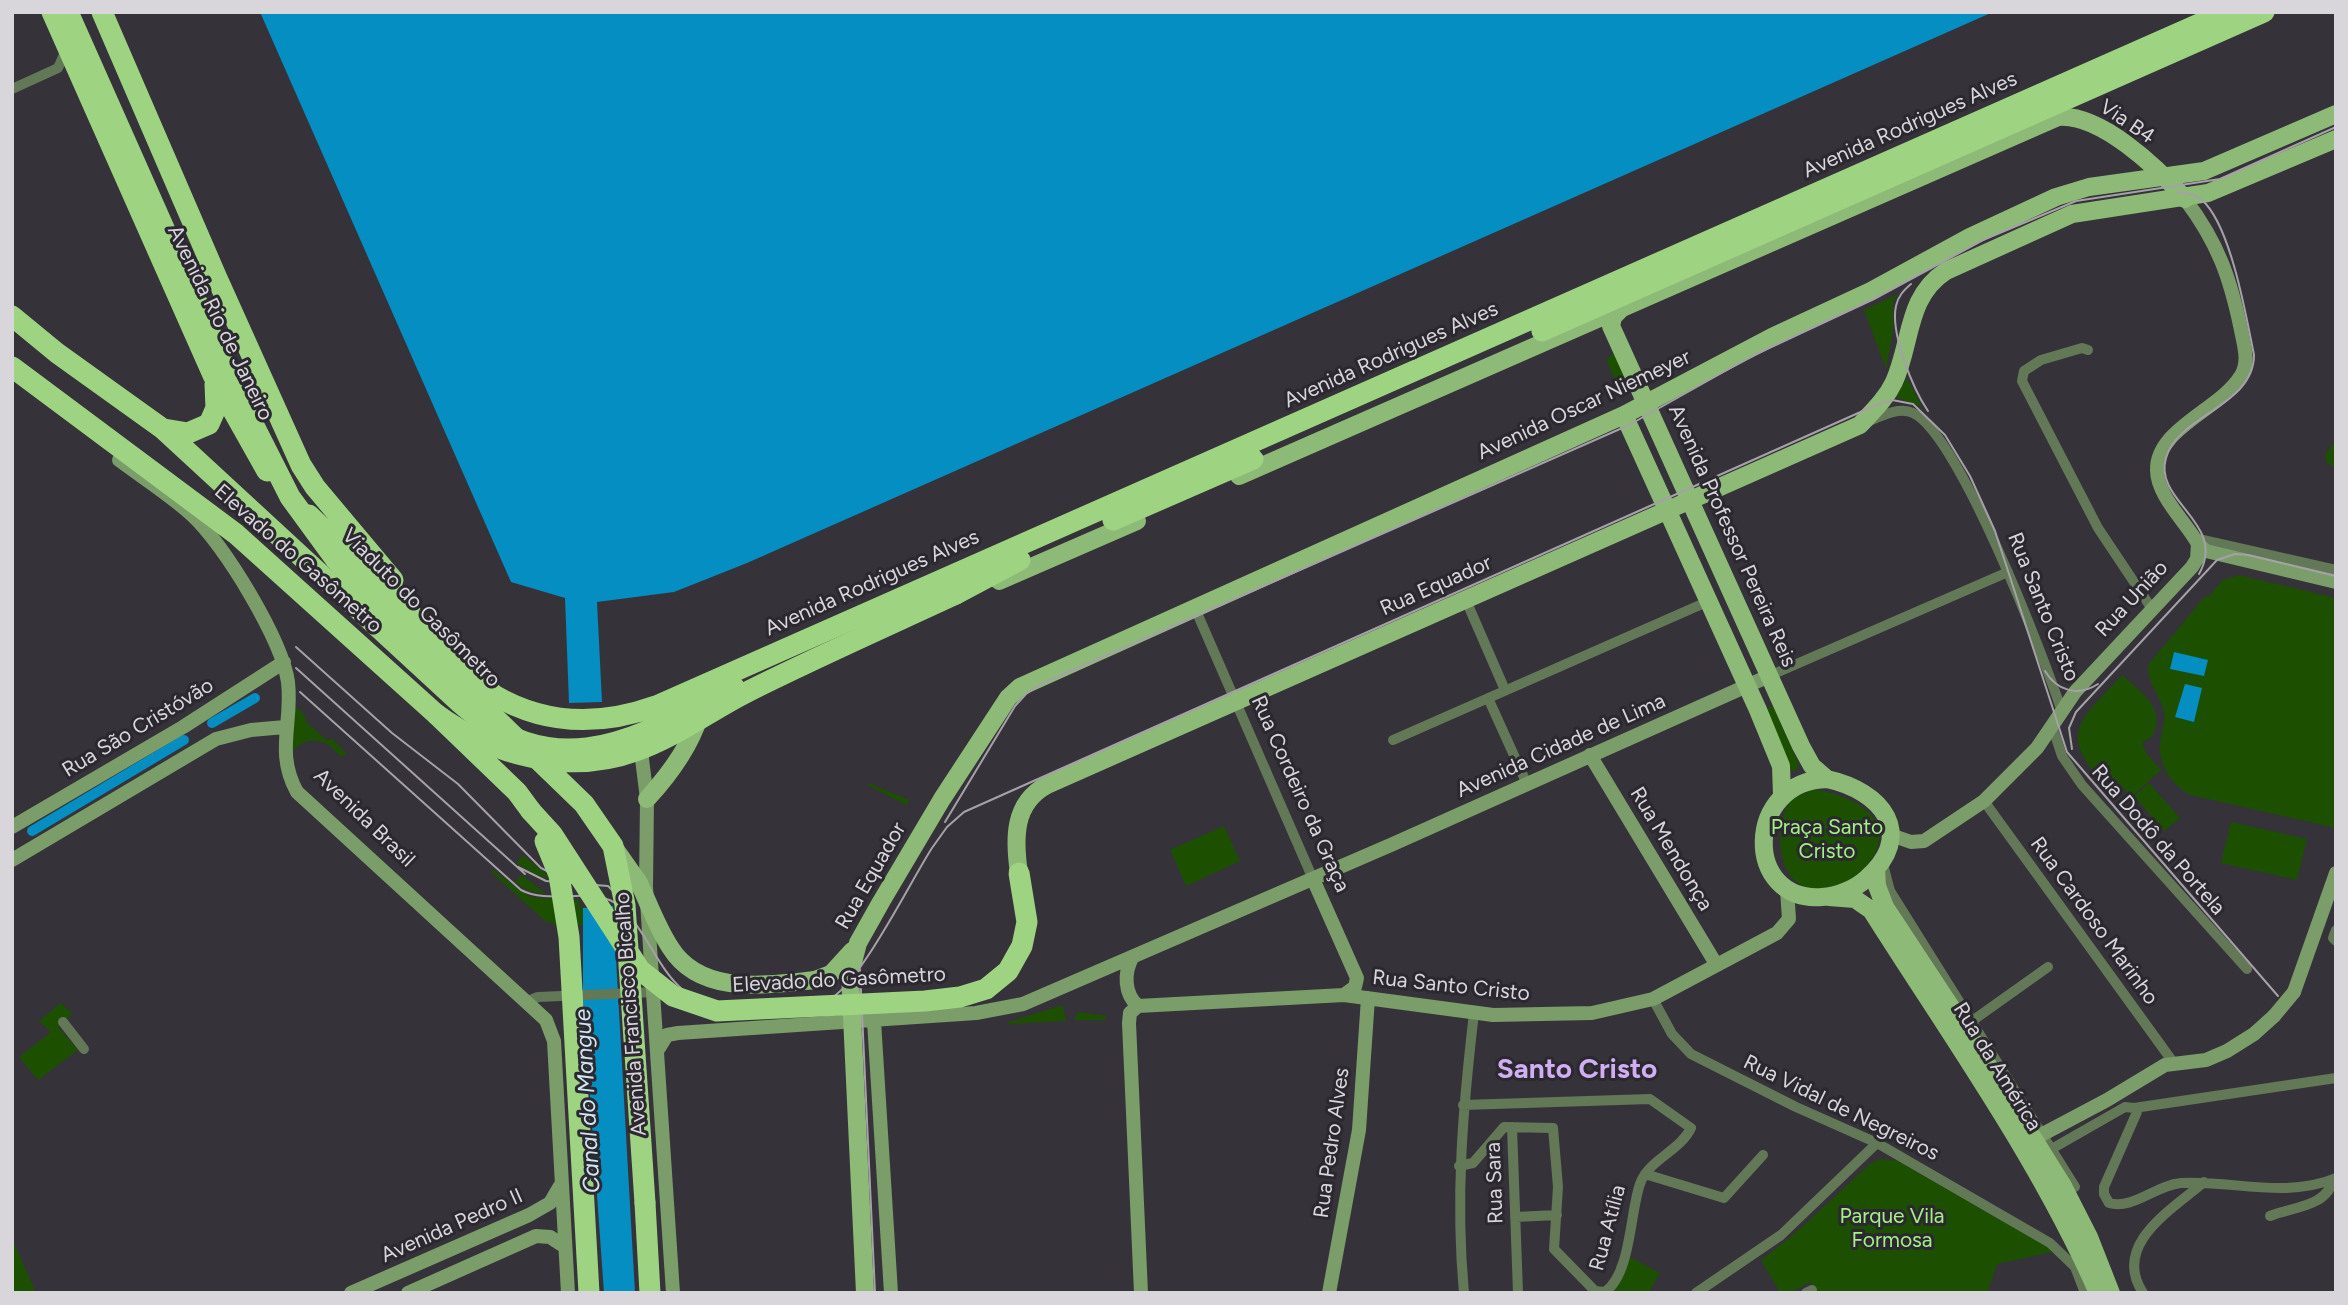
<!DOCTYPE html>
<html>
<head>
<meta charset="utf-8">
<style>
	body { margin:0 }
	#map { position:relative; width:2348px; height:1305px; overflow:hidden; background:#36323a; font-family:Figtree,sans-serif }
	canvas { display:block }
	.frame { position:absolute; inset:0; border:14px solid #d9d6db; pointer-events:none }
</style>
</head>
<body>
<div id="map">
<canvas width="2348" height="1305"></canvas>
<div class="frame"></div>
</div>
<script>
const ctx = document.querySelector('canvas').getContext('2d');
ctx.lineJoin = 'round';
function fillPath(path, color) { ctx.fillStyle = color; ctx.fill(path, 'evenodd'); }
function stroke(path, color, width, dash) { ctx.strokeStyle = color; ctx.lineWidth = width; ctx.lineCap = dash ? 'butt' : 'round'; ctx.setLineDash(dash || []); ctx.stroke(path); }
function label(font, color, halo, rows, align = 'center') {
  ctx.font = font + ' Figtree,sans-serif'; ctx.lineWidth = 6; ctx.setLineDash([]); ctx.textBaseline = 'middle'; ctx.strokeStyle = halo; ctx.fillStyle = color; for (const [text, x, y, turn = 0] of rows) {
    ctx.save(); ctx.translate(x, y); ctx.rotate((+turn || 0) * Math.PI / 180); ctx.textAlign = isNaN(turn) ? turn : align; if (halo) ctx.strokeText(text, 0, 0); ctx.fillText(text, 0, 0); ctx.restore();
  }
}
fillPath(new Path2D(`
	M1898,294l-5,9v28l-7,38 -22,-59z
	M1615,354l18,31 -13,7 -13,-31 3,-6z
	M1907,378l15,29 -26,-10z
	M2336,439v29l-9,-5 -2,-8z
	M2239,575l97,23v230l-146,-33c-22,-13 -34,-34 -29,-59 2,-10 5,-17 2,-27 -4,-18 -17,-25 -14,-45l56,-68 3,1 15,-17z
	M2122,675c20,18 45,33 30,62l-10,5 4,11 15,17 -30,27 -15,-17 -10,7c-49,-55 -27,-65 16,-112z
	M294,705l11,10 1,7 21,18 6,-1 14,16 -7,1c-15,-19 -35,-22 -50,-1z
	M1773,706l26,59 -3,6 -5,-1 -27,-60z
	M868,783l41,17 -2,5 -40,-20z
	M2149,783l31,35 -16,13 -30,-35z
	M1813,789c152,27 -1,155 -29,74 -7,-20 -4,-43 5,-62z
	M2231,822l76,17 -10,41 -76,-17z
	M1224,826l16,35 -54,25 -16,-36z
	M523,855l30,25 -19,-6 -18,-11z
	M493,870l37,27 49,3v7l4,1v17h-26l-12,-4 -54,-49z
	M522,875l25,20 -18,-4 -14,-9z
	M61,1003l12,11 -15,13 20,23 -40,30 -19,-23 32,-25 -12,-11z
	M1063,1005l3,16 -58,3v-2z
	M1078,1012l28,4v4h-32z
	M1880,1159l18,2 159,90 -60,13 -10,29h-167l-10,-11 -20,11h-10l-19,-33 31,-24 79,-73z
	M14,1243l22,50h-24z
	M1630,1257l30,16 -10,17 2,3h-40z`), '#1d4f00');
fillPath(new Path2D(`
	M260,12h1733l-1246,551 -73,29 -77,10 5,100 -33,1 -4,-105 -54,-16z
	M2174,652l34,8 -4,16 -34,-7z
	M2185,684l17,4 -8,34 -19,-5z
	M613,906l22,387h-31l-21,-294v-91z`), '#048ec1');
stroke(new Path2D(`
	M212,723l43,-25
	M32,831l152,-91`), '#048ec1', 10);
stroke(new Path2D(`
	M12,89l46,-21 8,-18
	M2088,350l-6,-2 -41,12 -17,11 -2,10 76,147 54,81
	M1867,422c12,-5 32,-16 46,-9 46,21 131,244 149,299
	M2194,538l142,32
	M1465,598l40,92
	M1194,606l119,273
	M1769,676l239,-104
	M1488,698l39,86
	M2053,729l9,27 20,29 165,184
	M1393,740l316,-139
	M1984,801l189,261
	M1884,868l6,23 185,296
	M2336,930l-3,8 3,3
	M1653,999l19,35 19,20 105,53 81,36 173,100 25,24 10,26
	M528,1001l10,-4 117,-5
	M1972,1021l76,-54
	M63,1022l21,27
	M2134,1108l3,4 -33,75v7l5,9c24,7 47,-18 72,-20 52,-3 104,16 155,-5
	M1512,1127l6,166
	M2048,1151l77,-44 9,1 202,-30
	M1459,1166l14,-3 31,-36 49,1 5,59 -4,62 41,42 10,1c26,-18 25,-80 35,-108 8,-24 40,-33 51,-56l-41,-29 -187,6
	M1645,1174l79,24 39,-43
	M2270,1216c22,-9 58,-9 63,-37
	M1515,1217l42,-2
	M1464,1293c-9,-95 -1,-186 10,-280
	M1696,1293l85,-58 96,-92
	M1806,1293l6,-3
	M2143,1293c-32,-49 30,-84 61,-111`), '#627857', 10);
stroke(new Path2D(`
	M2185,199c33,44 45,78 56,131 3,16 9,33 -1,47 -20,32 -84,52 -83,93 0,26 29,52 41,74l8,7 130,31
	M119,460c24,18 51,35 73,55 32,29 90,125 96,167 5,41 -13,70 9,110l249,228 8,21 14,252
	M643,741l-1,18 5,40 -1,88 27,406
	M1590,755l126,209
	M12,827l171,-100 101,-65
	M1891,835l20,7 13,-1 60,-40 53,-53 38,-56 117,-125 5,-8 1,-15
	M12,860l204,-121 35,-9 34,-3
	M1313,879l44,99 -2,9 -11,8
	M1132,958c-8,15 -8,36 6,48
	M2294,992l42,-119
	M1138,1006l206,-11 149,20 99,-2 61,-14 124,-66 12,-14 -2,-29
	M1138,1006l-8,7 -1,10 12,270
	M874,1021l17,272
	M659,1048l8,-13 11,-2 298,-20 47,-9 370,-160 376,-168
	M2026,1143l81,-43 58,-35 41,-5 21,-9 27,-17 20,-18
	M351,1293l178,-78 21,-12 10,-17
	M408,1293l128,-57 14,1 14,9
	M1329,1293l30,-163 9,-132`), '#7a9d69', 14);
stroke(new Path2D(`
	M1622,308l-9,9 -2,9 190,420 11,20 15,13
	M1624,415l134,295 23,56 1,29
	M1239,476l819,-359c42,-4 100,51 127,82
	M999,581l138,-60
	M1827,779c55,12 90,55 39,100 -11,10 -29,17 -44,18 -79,6 -78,-116 5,-118z
	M647,799c21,-23 43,-53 52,-82
	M613,846l26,37
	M1876,869l1,17 8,21 81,123
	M1019,873c-5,-34 -6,-70 28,-88l813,-360c13,-14 26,-26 34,-43 18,-40 12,-85 52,-111l126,-57 136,-21 128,-54
	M1829,897l26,2 16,11c79,125 167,247 227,383
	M815,980l16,-6 21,-23
	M2063,1186l26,51 22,56
	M865,1293l-15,-319 8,-31 23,-41 61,-103 66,-101 12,-11 604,-272 148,-78 99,-46 99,-54 86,-40 33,-10 115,-16 132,-57`), '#8dba76', 18);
stroke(new Path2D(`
	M52,12l161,363 54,96
	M68,12l167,376
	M102,12l114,264 85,189 14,22 78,93
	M12,316l45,37 106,76 296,273c99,87 177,36 276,-14
	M1542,331l722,-319
	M12,367l224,167 200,180 81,78 14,19
	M164,429l24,4 21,-9 7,-16 -1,-24
	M309,515l185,180c51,30 106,31 162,11l1570,-694
	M1113,520l140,-61
	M956,594l64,-34
	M645,1203l5,90`), '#9ed481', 21);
stroke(new Path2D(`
	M2177,192c11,1 21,3 29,12 26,30 40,111 48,151 0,51 -76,60 -88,103 -13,44 62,65 33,116
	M1911,284c-7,6 -13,12 -15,22 -6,27 17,83 32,105
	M296,647l96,86 66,51 83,84 20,10
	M296,668l229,206
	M2045,671c12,20 33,26 53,13
	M300,692l221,198c28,15 70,-3 94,13 28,18 41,65 68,87 22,19 49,17 76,15 21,0 49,3 69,-5 31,-14 82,-118 104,-152l15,-21 17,-15 910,-406 18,-6 21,4 32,31 25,41 25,55 72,221 211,244
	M2072,749l-3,-21 7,-16 141,-152 18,-6 13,1 88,21
	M945,822l70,-116 11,-12 15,-10 588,-259 121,-68 124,-58 109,-59 93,-39 144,-22 116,-52
	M518,867l28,14 62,5 20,20
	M860,970l15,323`), '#a5a1a7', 2);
stroke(new Path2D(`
	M2274,1016l20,-24`), '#7a9d69', 14);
stroke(new Path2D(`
	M639,883c10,21 18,44 31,64 30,49 96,38 145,33
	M1966,1030l97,156`), '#8dba76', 18);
stroke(new Path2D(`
	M235,388l55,109 46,63 35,38 213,206 29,42 12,59 20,298
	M436,714c56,41 132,62 200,37 40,-14 75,-41 113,-60 68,-34 138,-65 207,-97
	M531,811l21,23 88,136 33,26 44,15 208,-10 35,-4 26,-8 22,-18 14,-25 5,-24 -8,-49
	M545,841l14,34 10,62 20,356`), '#9ed481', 21);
label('21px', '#d9d6db', '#2c2830', [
	["Via B4",2127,122,34],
	["Avenida Rodrigues Alves",1910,125,-24],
	["Avenida Rio de Janeiro",220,323,64],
	["Avenida Rodrigues Alves",1391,355,-24],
	["Avenida Oscar Niemeyer",1584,405,-25],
	["Avenida Professor Pereira Reis",1732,536,66],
	["Elevado do Gasômetro",298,559,41],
	["Avenida Rodrigues Alves",872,583,-24],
	["Rua Equador",1436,586,-24],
	["Rua União",2132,599,-47],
	["Rua Santo Cristo",2043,607,68],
	["Viaduto do Gasômetro",421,608,45],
	["Rua São Cristóvão",138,728,-31],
	["Avenida Cidade de Lima",1561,746,-24],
	["Rua Cordeiro da Graça",1300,794,66],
	["Avenida Brasil",364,818,44],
	["Rua Dodô da Portela",2158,840,49],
	["Rua Mendonça",1671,849,59],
	["Rua Equador",871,876,-60],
	["Rua Cardoso Marinho",2094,921,54],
	["Elevado do Gasômetro",839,980,-3],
	["Rua Santo Cristo",1451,986,6],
	["Avenida Francisco Bicalho",631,1014,-94],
	["Rua da América",1997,1067,58],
	["Rua Vidal de Negreiros",1841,1108,26],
	["Rua Pedro Alves",1332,1143,-82],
	["Rua Sara",1495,1183,-92],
	["Avenida Pedro II",452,1226,-24],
	["Rua Atília",1608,1228,-75]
]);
label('21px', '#a4ef87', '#2c2830', [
	["Praça Santo",1827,828],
	["Cristo",1827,852],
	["Parque Vila",1892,1217],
	["Formosa",1892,1241]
]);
label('italic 23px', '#cfe6f4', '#2c2830', [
	["Canal do Mangue",588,1101,-93]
]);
label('bold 28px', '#cfaef2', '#2c2830', [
	["Santo Cristo",1577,1070]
]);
</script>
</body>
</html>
